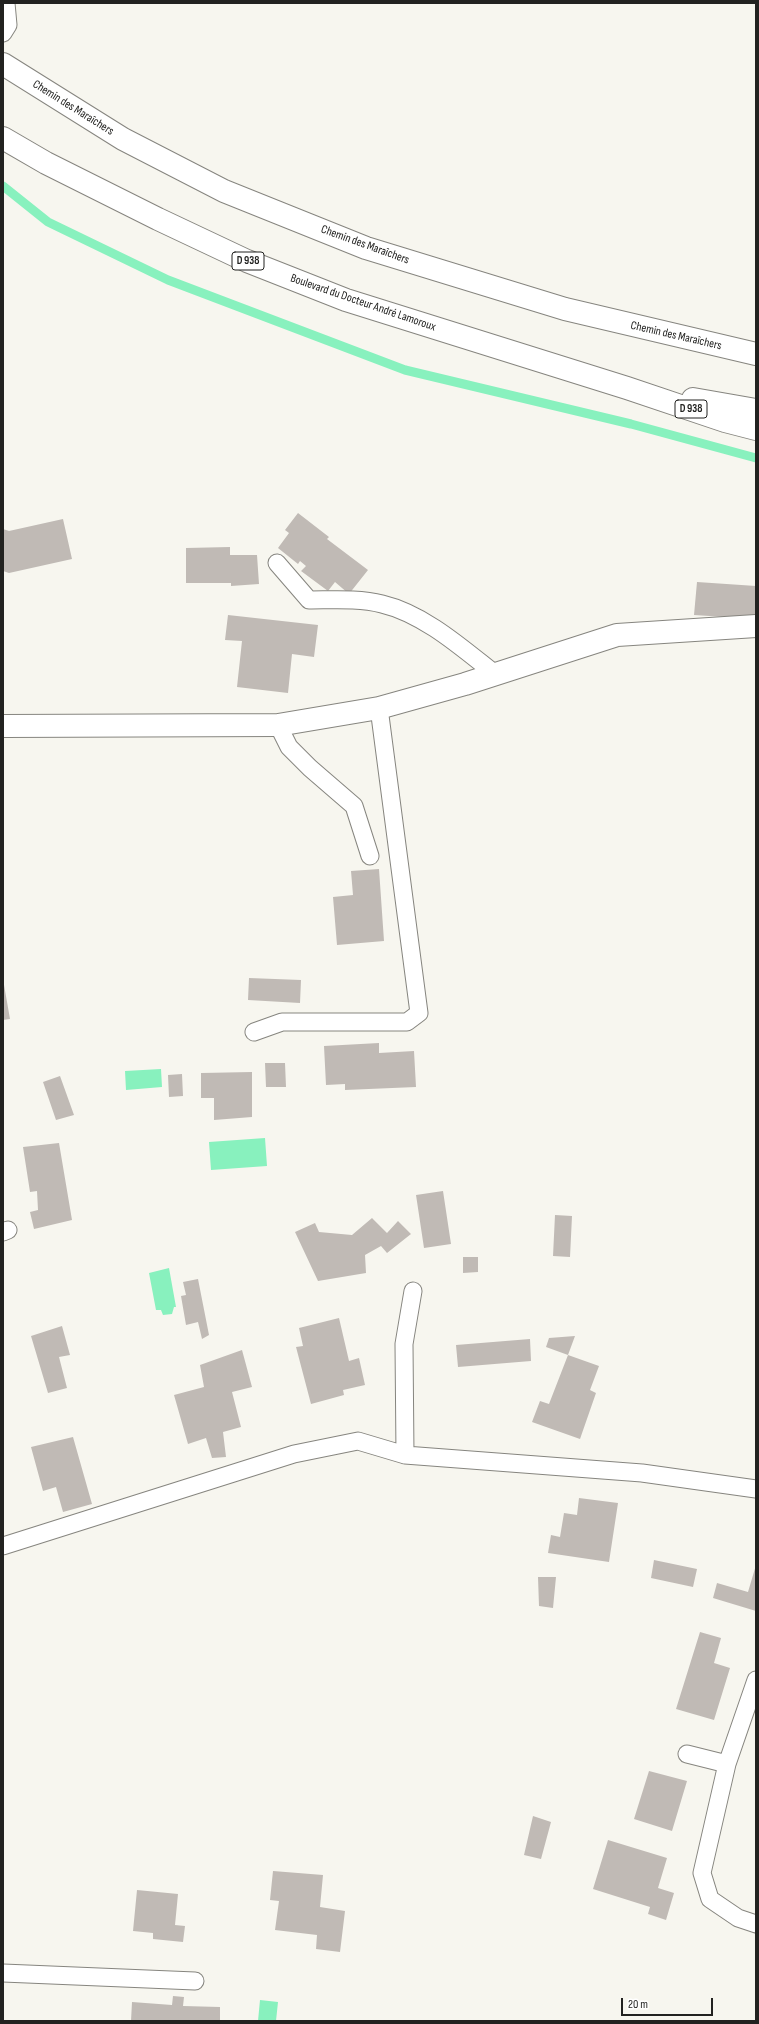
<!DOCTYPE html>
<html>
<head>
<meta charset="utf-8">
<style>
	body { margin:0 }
	#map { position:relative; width:759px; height:2024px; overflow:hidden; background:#f7f6ef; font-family:"Sofia Sans Condensed",sans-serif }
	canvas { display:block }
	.frame { position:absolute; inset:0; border:4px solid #222220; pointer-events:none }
	.scale { position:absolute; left:621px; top:1998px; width:92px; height:18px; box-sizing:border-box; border:2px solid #222220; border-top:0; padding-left:5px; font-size:12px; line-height:14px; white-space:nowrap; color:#222220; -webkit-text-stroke:3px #fff; paint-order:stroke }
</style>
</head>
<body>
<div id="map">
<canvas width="759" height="2024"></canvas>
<div class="frame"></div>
<div class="scale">20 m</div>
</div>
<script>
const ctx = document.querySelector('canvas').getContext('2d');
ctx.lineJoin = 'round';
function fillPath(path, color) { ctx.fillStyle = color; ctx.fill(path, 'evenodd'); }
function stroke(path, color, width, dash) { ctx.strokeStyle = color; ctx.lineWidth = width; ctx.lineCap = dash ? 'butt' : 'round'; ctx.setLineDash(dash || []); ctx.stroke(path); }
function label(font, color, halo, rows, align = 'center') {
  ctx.font = font + ' "Sofia Sans Condensed",sans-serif'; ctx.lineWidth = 3; ctx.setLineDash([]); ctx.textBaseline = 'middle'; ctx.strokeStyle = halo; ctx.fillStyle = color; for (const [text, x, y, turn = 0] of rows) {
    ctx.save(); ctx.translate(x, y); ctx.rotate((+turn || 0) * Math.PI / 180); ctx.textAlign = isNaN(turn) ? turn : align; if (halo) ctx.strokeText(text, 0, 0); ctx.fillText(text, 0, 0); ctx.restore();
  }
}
fillPath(new Path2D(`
	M161,1069l1,18 -36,3 -1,-19z
	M265,1138l2,28 -56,4 -2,-28z
	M169,1268l7,39h-2l-2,7 -9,1 -2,-5h-5l-7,-37z
	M260,2000l18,2 -2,19h-18z`), '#88f1be');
stroke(new Path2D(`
	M3,186l45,36 120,58 237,90 226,54 125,34`), '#88f1be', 9);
fillPath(new Path2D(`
	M298,513l31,24 -2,2 41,31 -19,24 -14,-12 -7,9 -27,-20 5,-5 -6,-5 -2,3 -20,-16 11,-15 -4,-3z
	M63,519l9,40 -63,14 -6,-2v-42l6,2z
	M230,547v8h27l2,29 -28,2v-3h-45v-35z
	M697,582l59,4v33l-62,-4z
	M228,615l90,10 -4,32 -22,-3 -4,39 -51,-6 5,-46 -17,-1z
	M379,869l5,72 -47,4 -4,-48 20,-2 -2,-24z
	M249,978l52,2 -1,23 -52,-3z
	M3,979l7,40 -7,1z
	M379,1043v10l35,-2 2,36 -71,3v-6l-19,1 -2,-39z
	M265,1063h20l1,24h-20z
	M252,1072v45l-38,3v-22h-13v-25z
	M182,1074l1,22 -14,1 -1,-22z
	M60,1076l14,39 -18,5 -13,-38z
	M59,1143l13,77 -38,9 -4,-17 8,-2 -1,-19 -7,1 -7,-45z
	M443,1191l8,53 -27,4 -8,-53z
	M555,1215l17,1 -2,41 -17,-1z
	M372,1218l15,15 11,-12 13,13 -24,19 -6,-7 -16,9 1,18 -48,8 -23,-49 20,-9 4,9 33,3z
	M463,1257h15v15l-15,1z
	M198,1279l11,56 -7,4 -4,-17 -12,3 -5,-29 5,-1 -3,-13z
	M339,1318l10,43 10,-3 6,27 -22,5 1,5 -33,9 -15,-57 7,-1 -4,-18z
	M62,1326l8,29 -11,2 8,31 -19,5 -17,-57z
	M575,1336l-7,19 -22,-8 3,-9z
	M530,1339l1,22 -73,6 -2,-22z
	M242,1350l10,37 -20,5 9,35 -18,5 3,25 -14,1 -6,-20 -18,6 -14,-49 30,-8 -4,-22z
	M568,1355l31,11 -9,24 6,3 -16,46 -48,-17 8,-21 9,3z
	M73,1437l19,67 -29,8 -7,-25 -13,4 -12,-44z
	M579,1498l39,5 -9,59 -61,-9 3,-18 9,2 4,-24 13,2z
	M654,1560l43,9 -4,18 -42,-9z
	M756,1565v46l-43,-13 4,-15 31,9z
	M538,1577h18l-3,31 -14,-2z
	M700,1632l21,6 -7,25 16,5 -16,52 -38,-11z
	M649,1771l38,10 -15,50 -38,-12z
	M533,1816l18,6 -10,37 -17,-4z
	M608,1840l59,18 -9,30 16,5 -8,27 -18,-6 2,-7 -57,-18z
	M273,1871l50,4 -3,32 25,4 -5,41 -24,-3 1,-14 -42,-5 4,-29 -9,-1z
	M137,1890l41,4 -3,31 10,1 -2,16 -30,-3v-6l-20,-2z
	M173,1996l11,1 -1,9 37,1v14h-89l1,-19 40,3z`), '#c0bab5');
const service = new Path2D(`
	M3,33l5,-8 -2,-22
	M277,563l32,37c23,0 50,-2 73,4 42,10 80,44 113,70
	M278,725l11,22 21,21 44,38 16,50
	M254,1032l28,-10h125l12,-9 -40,-305
	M3,1232l5,-2
	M405,1455l-1,-111 9,-53
	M3,1546l291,-92 64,-13 47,14 237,18 114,16
	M687,1754l40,10 -25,109 8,26 28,19 18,6
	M727,1764l29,-84
	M3,1973l192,8`);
const minor = new Path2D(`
	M3,64l120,75 101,52 142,57 199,61 191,45
	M3,726l275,-1 101,-17 86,-24 152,-49 139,-9`);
const primary = new Path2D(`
	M3,138l43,25 112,56 89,42 99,39 281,88 98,33 31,8
	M693,399l63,11`);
stroke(service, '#86857f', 19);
stroke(minor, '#86857f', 24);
stroke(primary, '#86857f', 24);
stroke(service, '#fff', 17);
stroke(minor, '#fff', 22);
stroke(primary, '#fff', 22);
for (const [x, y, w] of [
	[248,261,32],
	[691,409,32]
]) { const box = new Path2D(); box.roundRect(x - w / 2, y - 9, w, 18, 3); ctx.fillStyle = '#fff'; ctx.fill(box); stroke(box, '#222220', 1); }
label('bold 11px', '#222220', null, [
	["D 938",248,261],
	["D 938",691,409]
]);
label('12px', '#222220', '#fff', [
	["Chemin des Maraîchers",73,108,32],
	["Chemin des Maraîchers",365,245,20],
	["Boulevard du Docteur André Lamoroux",363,303,19],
	["Chemin des Maraîchers",676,336,13]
]);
</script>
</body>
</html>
